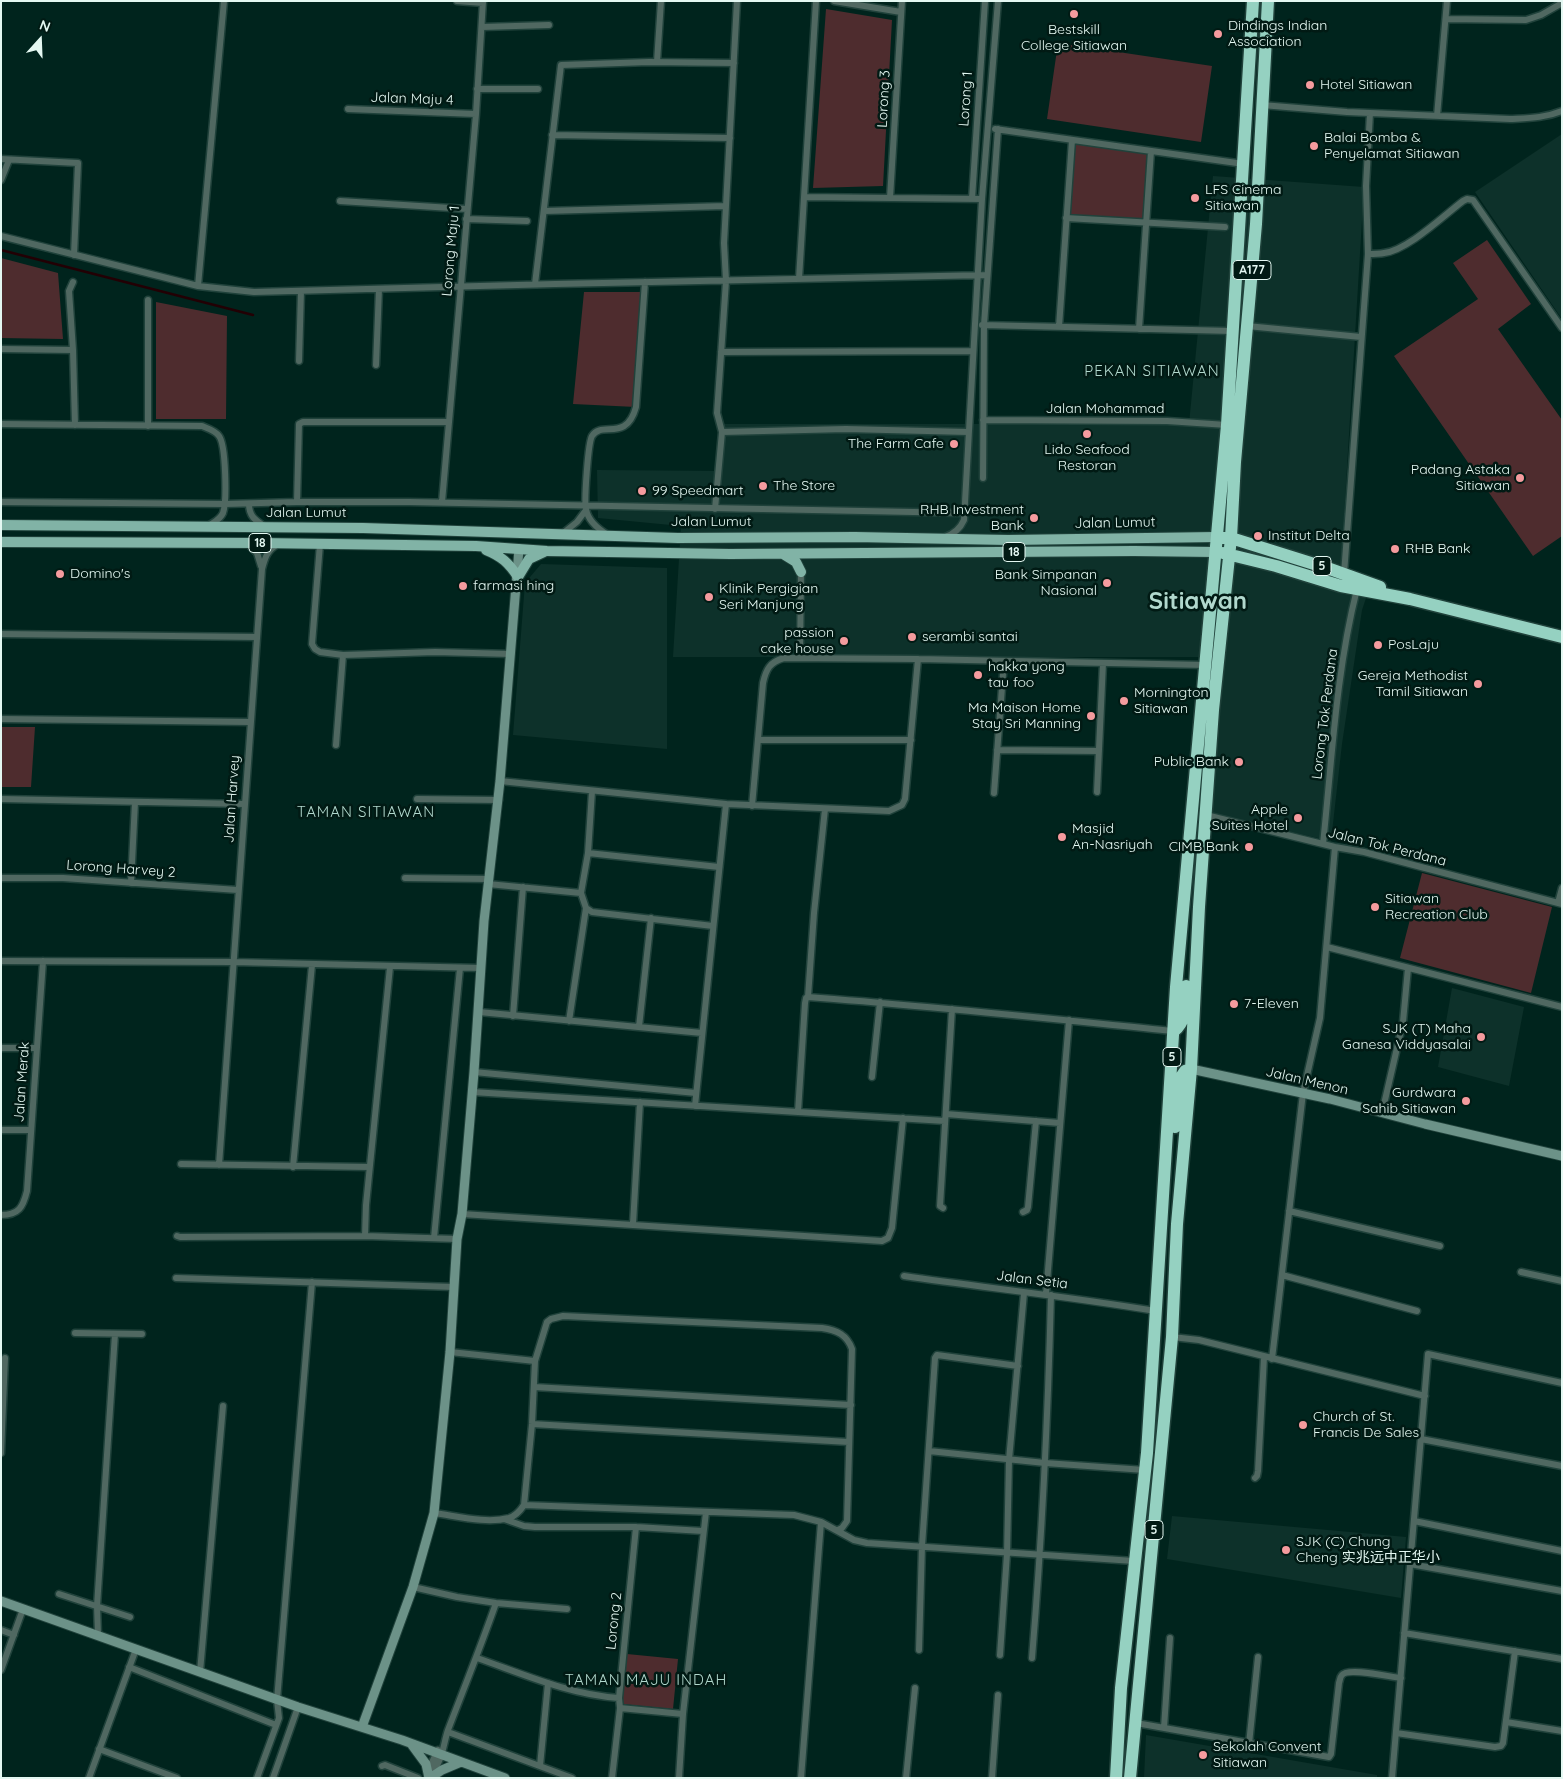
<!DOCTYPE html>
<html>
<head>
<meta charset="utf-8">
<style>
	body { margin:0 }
	#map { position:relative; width:1563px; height:1779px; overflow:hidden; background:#00241d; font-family:Quicksand,sans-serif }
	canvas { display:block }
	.frame { position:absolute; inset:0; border:2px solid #e4f8f2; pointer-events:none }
	.north { position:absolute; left:15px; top:15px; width:50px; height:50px; -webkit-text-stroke:4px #011a14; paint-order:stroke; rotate:20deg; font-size:14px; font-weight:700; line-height:20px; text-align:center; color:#e4f8f2 }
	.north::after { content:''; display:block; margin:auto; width:18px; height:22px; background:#e4f8f2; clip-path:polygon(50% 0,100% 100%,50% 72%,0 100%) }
</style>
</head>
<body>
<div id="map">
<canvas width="1563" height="1779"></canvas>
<div class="frame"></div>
<div class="north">N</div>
</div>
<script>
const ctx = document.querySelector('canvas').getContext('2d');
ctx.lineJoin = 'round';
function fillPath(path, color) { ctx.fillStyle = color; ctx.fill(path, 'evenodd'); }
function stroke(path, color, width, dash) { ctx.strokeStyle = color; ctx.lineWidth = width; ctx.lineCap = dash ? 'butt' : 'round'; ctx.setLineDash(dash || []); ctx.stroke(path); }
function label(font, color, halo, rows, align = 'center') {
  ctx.font = font + ' Quicksand,"Noto Sans SC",sans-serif'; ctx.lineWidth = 5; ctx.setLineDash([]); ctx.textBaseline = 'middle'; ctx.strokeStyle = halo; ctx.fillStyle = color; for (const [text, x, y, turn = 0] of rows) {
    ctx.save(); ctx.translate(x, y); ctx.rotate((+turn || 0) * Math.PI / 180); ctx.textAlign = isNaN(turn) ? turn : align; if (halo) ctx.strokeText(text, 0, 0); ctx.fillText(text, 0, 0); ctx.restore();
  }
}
fillPath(new Path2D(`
	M1562,134v185l-87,-127z
	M1213,176l151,11 -23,380 32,10 -11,33 -20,134 -11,97 -131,-30 -1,-154h-526l8,-131 -83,-8 -1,-48 124,1 2,-47h466z
	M541,564l126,4v181l-154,-14 12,-152z
	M1452,988l72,19 -15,79 -71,-19z
	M1172,1516l234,21 -5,61 -234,-39z
	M1146,1735l231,40v3h-233z`), '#0d312a');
fillPath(new Path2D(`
	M826,9l66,11 -9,166 -70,2z
	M1058,43l154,23 -11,76 -154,-23z
	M1072,140l79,11 -5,71 -80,-4z
	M1487,240l44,64 -33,25 64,91v116l-29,20 -139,-200 84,-57 -25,-36z
	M1,258l57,15 5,66 -62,-1z
	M584,292h60l-8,115 -63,-3z
	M156,302l71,14 -1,103h-70z
	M1,727h34l-4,60h-30z
	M1422,873l130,34 -21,86 -131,-35z
	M627,1654l51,5 -5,50 -51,-5z`), '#4e2c2e');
stroke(new Path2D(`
	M1,250l252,65`), '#220004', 2.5);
const street = new Path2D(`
	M457,1l26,2
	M834,1l67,11
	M1446,19l80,1 15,-5 21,-12
	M482,27l67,-2
	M657,62l4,-61
	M477,89h61
	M1262,105l85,7 163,7c18,-1 35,-1 52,-8
	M348,109l128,5
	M1437,116l10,-115
	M995,129l249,35
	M552,135l178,3
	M1,159l77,4 -4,92
	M1,180l8,-20
	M804,197l178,2
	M890,198l12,-197
	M972,199l13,-198
	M340,201l127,8
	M544,211l182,-5
	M1066,218l159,9
	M466,219l61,2
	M1,236l197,50 56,6 301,-8 432,-9
	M1368,254c5,0 11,0 16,-1 24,-3 59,-37 79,-52l4,-2 6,1 89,128
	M799,279l17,-278
	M73,282l-4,9 4,59 2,75
	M535,284l26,-219 88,-3 85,1
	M198,286l26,-285
	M148,300v126
	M982,325l251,6
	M1247,326l114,11
	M1059,327l13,-187
	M1139,329l12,-178
	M1,349l72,1
	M721,352l252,-1
	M299,361l2,-70
	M376,365l3,-76
	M983,420l184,1 60,4
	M1,424l201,2c5,2 14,5 17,10 7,9 8,66 4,77 -3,7 -9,9 -15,13
	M722,432l124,-3 122,3
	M983,478l1,-153 14,-196
	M1,502l224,2 72,-2h112l555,11
	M297,502l2,-78 4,-2h146
	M442,502l34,-388 7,-113
	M249,504c0,12 6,16 15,22
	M715,509l7,-77 -5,-19 9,-132 -2,-38 13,-242
	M562,534l15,-12 9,-12
	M608,535c-10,-6 -20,-14 -22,-26 -2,-8 2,-66 6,-73 10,-16 34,7 44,-29l9,-125
	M945,537c9,-3 15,-8 19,-17l18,-321 16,-198
	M247,543l10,10 4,13
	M320,544l-8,100 3,5 5,3 23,3 92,-3 76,2
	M1344,574l24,-320 -2,-68 4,-73
	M1,634l256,3
	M800,658l1,-86
	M1,719l249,3
	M758,740h153
	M336,745l7,-90
	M997,750l102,1
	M500,781l226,23 163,7 13,-6 3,-6 13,-140
	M1097,792l6,-129
	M994,793l10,-132
	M1,799l243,5
	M417,799l82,1
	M752,806l11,-123c3,-14 7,-21 21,-25l134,1 288,6
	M1206,815l129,32 29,5 198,52
	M1323,844c9,-85 13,-172 34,-255
	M588,853l131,14
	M1,878h62l175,12
	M405,878l84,1
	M131,883l4,-81
	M488,884l93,9
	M1558,903l4,-15
	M586,908l6,4 121,14
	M1327,947l235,60
	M1,961l232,1 248,6
	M808,997c122,9 244,22 366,34
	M479,1012l223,21
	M513,1016l10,-129
	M569,1021l17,-113 -5,-15 7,-40 4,-62
	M639,1027l12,-109
	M1,1048h36
	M474,1072l222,21
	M872,1077l8,-75
	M472,1092l473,29
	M695,1106l31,-302
	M798,1112l7,-109 1,-5 2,-1 6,-84 11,-104
	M1382,1113l21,-91 5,-54
	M946,1114l114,9
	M1,1130h30
	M181,1164l188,3
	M219,1165l43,-596c3,-11 5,-19 16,-25
	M293,1167l19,-202
	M943,1208l-3,-2 12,-197
	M1289,1211l151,35
	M1023,1212l4,-2 1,-3 8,-86
	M462,1214l420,27 6,-3 4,-10 11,-110
	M1,1215c18,0 22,-8 26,-24l16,-230
	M633,1224l7,-122
	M177,1236l3,1 185,-1 92,3
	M365,1236l1,-31 24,-238
	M434,1238l26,-270
	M1521,1272l41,9
	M1282,1275l135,36
	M904,1276c84,12 168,21 252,35
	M176,1278l278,9
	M1046,1294l23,-274
	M75,1333l67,1
	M1172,1337l27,3 226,56
	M450,1352l85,9
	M1272,1359l31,-266 17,-75 15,-171
	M534,1387l317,18
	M532,1424l317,18
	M1421,1439l141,27
	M929,1451l116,12 100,7
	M1,1453l4,-95
	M1255,1478l2,-2 1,-5 6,-114
	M524,1505l270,10 27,7 33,18 13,3 267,18
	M434,1513c23,3 52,11 75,5 7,-2 11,-7 15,-13l8,-81 3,-63 12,-39 4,-3 12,-3 259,12c15,2 25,7 30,21l-5,172 -5,7 -4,2
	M504,1519l20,7 11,1h101l67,4
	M1414,1521l148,30
	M1410,1564l152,27
	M413,1587l44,10 39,6 71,6
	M59,1594l71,23
	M1,1630l13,5
	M1404,1633l158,26
	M98,1635l-1,-29 18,-272
	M919,1650l3,-104 13,-188 2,-3 81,11
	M1000,1655l7,-101 2,-94 15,-167
	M477,1658c46,16 93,37 142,40
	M1032,1658c10,-121 16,-242 19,-363
	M129,1667l147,58
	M1,1670l22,-61
	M200,1672l23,-266
	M620,1708l63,6
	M1506,1722l56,9
	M1136,1723l193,34 2,-3 8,-71c1,-3 1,-6 3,-8 6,-8 48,2 59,3
	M1164,1728l6,-90
	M448,1732l124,46
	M1396,1733l99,14 6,-1 2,-3 12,-92
	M1249,1744l9,-87
	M99,1749l78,29
	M382,1766l3,-1 33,13
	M540,1766l8,-83
	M431,1773c12,-12 12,-28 17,-43 16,-42 33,-84 48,-127
	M431,1774v-10l7,-14
	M89,1778l47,-129
	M257,1778l22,-60 -2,-18 35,-418
	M273,1778l25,-71
	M612,1778l8,-70 -1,-10 17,-171
	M679,1778l4,-64 23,-202
	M801,1778l20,-256
	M906,1778l9,-90
	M992,1778l6,-83
	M1392,1778l36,-424 134,29`);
const secondary = new Path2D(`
	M1191,1069l139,30 95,25 137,32
	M1,1601l297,106 104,33 103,38
	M362,1727l51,-140 21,-74 16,-161 7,-113 5,-25 12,-142 10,-151 16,-140 19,-232
	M412,1745l14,19 3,14
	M430,1778l12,-8 19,-8`);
const primary = new Path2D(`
	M1,525l362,3 315,10 177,-1 153,3 208,-3
	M1,542l259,1 216,3 71,5 183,3 404,-3 81,1
	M486,550c15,6 23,13 32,27l11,-18 15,-7
	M783,554l13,8 5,10`);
const highway = new Path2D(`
	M1223,538h8l99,31 50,18
	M1223,553l53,13 65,20 69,13 152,38
	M1174,1031c14,-11 11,-28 12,-45
	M1175,1127l6,-50 4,-6 6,-2
	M1116,1778l5,-90 26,-235 29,-466 51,-562 26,-424
	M1130,1778l42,-441 5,-113 14,-155 8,-162 14,-197 18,-172 4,-76 21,-238 12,-223`);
stroke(street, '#20423b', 9);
stroke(secondary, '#20423b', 11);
stroke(primary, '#20423b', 12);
stroke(highway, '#20423b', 15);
stroke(street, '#506861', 6);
stroke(secondary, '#6c9288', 9);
stroke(primary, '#81b3a6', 10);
stroke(highway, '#95d1c1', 12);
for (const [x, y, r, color] of [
	[1074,14,5,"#f59b9e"],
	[1218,34,5,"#f59b9e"],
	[1310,85,5,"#f59b9e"],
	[1314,146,5,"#f59b9e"],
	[1195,198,5,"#f59b9e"],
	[1087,434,5,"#f59b9e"],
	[954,444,5,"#f59b9e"],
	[1520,478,5,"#f59b9e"],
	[763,486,5,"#f59b9e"],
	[642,491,5,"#f59b9e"],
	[1034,518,5,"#f59b9e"],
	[1258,536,5,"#f59b9e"],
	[1395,549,5,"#f59b9e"],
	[60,574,5,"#f59b9e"],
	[1107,583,5,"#f59b9e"],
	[463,586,5,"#f59b9e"],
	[709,597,5,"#f59b9e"],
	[912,637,5,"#f59b9e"],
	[844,641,5,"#f59b9e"],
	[1378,645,5,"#f59b9e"],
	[978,675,5,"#f59b9e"],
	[1478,684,5,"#f59b9e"],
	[1124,701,5,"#f59b9e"],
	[1091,716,5,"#f59b9e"],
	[1239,762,5,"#f59b9e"],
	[1298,818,5,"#f59b9e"],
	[1062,837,5,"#f59b9e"],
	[1249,847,5,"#f59b9e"],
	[1375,907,5,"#f59b9e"],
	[1234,1004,5,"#f59b9e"],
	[1481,1037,5,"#f59b9e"],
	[1466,1101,5,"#f59b9e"],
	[1303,1425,5,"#f59b9e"],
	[1286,1550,5,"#f59b9e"],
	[1203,1755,5,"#f59b9e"]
]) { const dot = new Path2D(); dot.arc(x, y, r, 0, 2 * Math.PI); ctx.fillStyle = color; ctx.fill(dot); stroke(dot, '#011a14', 2); }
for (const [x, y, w] of [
	[1252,270,38],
	[260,543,22],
	[1014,552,22],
	[1322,566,18],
	[1172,1057,18],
	[1154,1530,18]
]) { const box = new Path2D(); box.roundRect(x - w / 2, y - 9.5, w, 19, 4); ctx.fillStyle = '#011a14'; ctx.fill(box); stroke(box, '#e4f8f2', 1); }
label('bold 12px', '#e4f8f2', null, [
	["A177",1252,270],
	["18",260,543],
	["18",1014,552],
	["5",1322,566],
	["5",1172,1057],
	["5",1154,1530]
]);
label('14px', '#e4f8f2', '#011a14', [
	["Dindings Indian",1228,26],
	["Association",1228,42],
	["Bestskill",1074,30,"center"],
	["College Sitiawan",1074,46,"center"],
	["Hotel Sitiawan",1320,85],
	["Balai Bomba &",1324,138],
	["Penyelamat Sitiawan",1324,154],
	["LFS Cinema",1205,190],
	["Sitiawan",1205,206],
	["The Farm Cafe",944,444,"right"],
	["Lido Seafood",1087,450,"center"],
	["Restoran",1087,466,"center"],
	["Padang Astaka",1510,470,"right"],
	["Sitiawan",1510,486,"right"],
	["The Store",773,486],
	["99 Speedmart",652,491],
	["RHB Investment",1024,510,"right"],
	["Bank",1024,526,"right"],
	["Institut Delta",1268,536],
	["RHB Bank",1405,549],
	["Domino's",70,574],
	["Bank Simpanan",1097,575,"right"],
	["Nasional",1097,591,"right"],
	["farmasi hing",473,586],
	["Klinik Pergigian",719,589],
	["Seri Manjung",719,605],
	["passion",834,633,"right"],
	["cake house",834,649,"right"],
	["serambi santai",922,637],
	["PosLaju",1388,645],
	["hakka yong",988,667],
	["tau foo",988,683],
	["Gereja Methodist",1468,676,"right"],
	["Tamil Sitiawan",1468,692,"right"],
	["Mornington",1134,693],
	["Sitiawan",1134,709],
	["Ma Maison Home",1081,708,"right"],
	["Stay Sri Manning",1081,724,"right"],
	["Public Bank",1229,762,"right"],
	["Apple",1288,810,"right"],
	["Suites Hotel",1288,826,"right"],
	["Masjid",1072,829],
	["An-Nasriyah",1072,845],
	["CIMB Bank",1239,847,"right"],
	["Sitiawan",1385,899],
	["Recreation Club",1385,915],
	["7-Eleven",1244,1004],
	["SJK (T) Maha",1471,1029,"right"],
	["Ganesa Viddyasalai",1471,1045,"right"],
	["Gurdwara",1456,1093,"right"],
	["Sahib Sitiawan",1456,1109,"right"],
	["Church of St.",1313,1417],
	["Francis De Sales",1313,1433],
	["SJK (C) Chung",1296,1542],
	["Cheng 实兆远中正华小",1296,1558],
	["Sekolah Convent",1213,1747],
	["Sitiawan",1213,1763]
], 'left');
label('14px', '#e4f8f2', '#011a14', [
	["Jalan Maju 4",412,99,2],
	["Lorong 3",884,99,-87],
	["Lorong 1",966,99,-86],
	["Lorong Maju 1",451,251,-85],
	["Jalan Mohammad",1105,409],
	["Jalan Lumut",306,513],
	["Jalan Lumut",711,522],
	["Jalan Lumut",1115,523,-1],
	["Lorong Tok Perdana",1325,714,-83],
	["Jalan Harvey",232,799,-86],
	["Jalan Tok Perdana",1387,847,14],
	["Lorong Harvey 2",121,869,4],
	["Jalan Menon",1307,1081,13],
	["Jalan Merak",22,1082,-86],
	["Jalan Setia",1032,1280,7],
	["Lorong 2",614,1621,-84]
]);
ctx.letterSpacing = '1px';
label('15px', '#b1d8cd', '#011a14', [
	["PEKAN SITIAWAN",1152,371],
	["TAMAN SITIAWAN",366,812],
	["TAMAN MAJU INDAH",646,1680]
]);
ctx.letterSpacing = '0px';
label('bold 24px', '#b1d8cd', '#011a14', [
	["Sitiawan",1198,602]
]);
</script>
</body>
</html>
